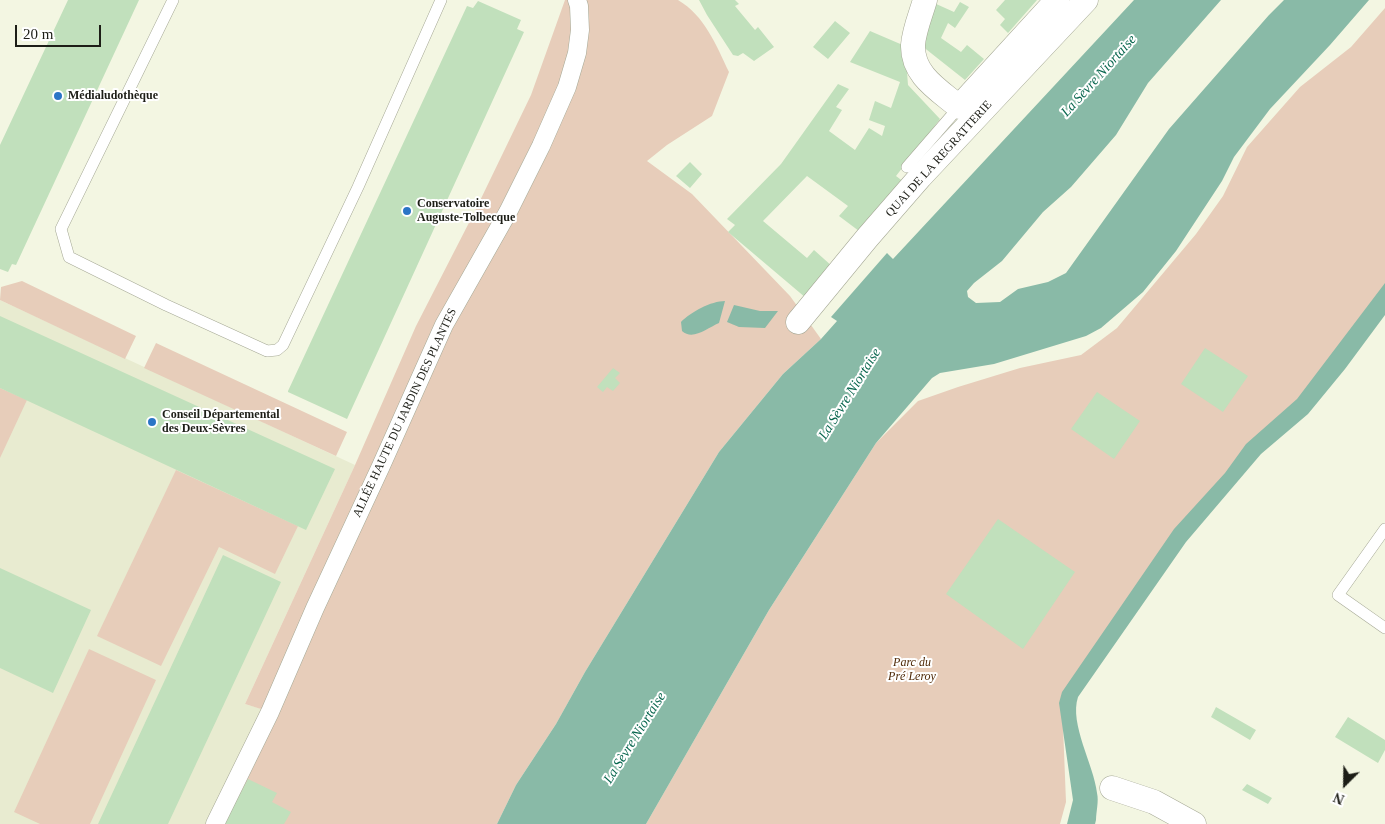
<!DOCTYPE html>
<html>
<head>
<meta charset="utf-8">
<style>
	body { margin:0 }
	#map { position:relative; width:1385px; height:824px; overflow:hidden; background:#f3f6e2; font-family:Georgia,serif }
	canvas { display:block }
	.north { position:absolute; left:1320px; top:759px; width:50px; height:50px; -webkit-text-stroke:4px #fff; paint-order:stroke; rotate:203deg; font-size:14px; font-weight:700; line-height:20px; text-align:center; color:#1d1e17 }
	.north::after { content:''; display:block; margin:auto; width:18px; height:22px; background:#1d1e17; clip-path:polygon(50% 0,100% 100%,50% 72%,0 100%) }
	.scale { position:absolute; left:15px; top:25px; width:86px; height:22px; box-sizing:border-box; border:2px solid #1d1e17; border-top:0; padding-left:6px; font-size:15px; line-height:18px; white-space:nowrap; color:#1d1e17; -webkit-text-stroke:4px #fff; paint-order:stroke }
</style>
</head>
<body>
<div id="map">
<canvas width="1385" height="824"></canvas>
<div class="north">N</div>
<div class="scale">20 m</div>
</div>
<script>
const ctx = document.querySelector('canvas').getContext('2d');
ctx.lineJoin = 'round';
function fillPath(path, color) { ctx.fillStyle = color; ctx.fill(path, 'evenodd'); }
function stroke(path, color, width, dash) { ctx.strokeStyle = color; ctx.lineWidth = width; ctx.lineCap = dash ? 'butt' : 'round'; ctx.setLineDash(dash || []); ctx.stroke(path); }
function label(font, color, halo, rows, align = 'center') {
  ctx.font = font + ' Georgia,serif'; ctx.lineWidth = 4; ctx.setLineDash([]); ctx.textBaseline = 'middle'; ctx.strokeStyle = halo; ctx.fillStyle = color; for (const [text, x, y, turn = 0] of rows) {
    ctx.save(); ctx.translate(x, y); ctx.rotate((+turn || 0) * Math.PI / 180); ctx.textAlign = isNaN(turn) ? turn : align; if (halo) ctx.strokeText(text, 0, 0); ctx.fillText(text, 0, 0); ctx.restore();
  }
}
fillPath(new Path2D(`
	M0,300l355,165 -110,239 17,5 -54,115h-208z`), '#e8ebd0');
fillPath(new Path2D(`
	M565,0h113c27,16 38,45 51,72l-17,44 -45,29 -20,16 45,33 98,102 31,43 -38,35 -64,78 -134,220 -29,52 -40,61 -19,39h-289l53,-115 -16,-5 110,-239 61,-139 59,-115 56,-116z
	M1385,8v280l-78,107 -55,50 -190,256 4,101 -6,22h-414l123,-214 107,-167 42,-42 40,-14 62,-19 61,-13 36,-27 79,-94 27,-38 24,-49 53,-60 51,-40z
	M22,281l114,55 -11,23 -125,-59 1,-13z
	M156,343l191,89 -11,24 -192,-88z
	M0,388l27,12 -27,58z
	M176,470l122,56 -23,48 -56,-27 -58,119 -64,-30z
	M89,649l67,31 -66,144h-50l-26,-12z`), '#e7cdba');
fillPath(new Path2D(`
	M1134,0h87l-73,83 -32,52 -45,52 -28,25 -41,49 -28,22 -7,8 1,6 8,6 24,-1 18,-13 30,-7 18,-9 103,-144 100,-114 15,-15h85l-39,45 -60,64 -36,48 -12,24 -46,70 -33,41 -42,36 -15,8 -92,28 -54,9 -8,5 -56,65 -107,167 -123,214h-149l19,-39 40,-61 29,-52 134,-220 64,-78 38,-35 16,-18 -6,-4 56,-64 6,6z
	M1385,283v32l-40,54 -37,45 -47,40 -75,88 -108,155c-9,27 16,68 19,96 2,8 -1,19 -1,27l-1,4h-28l6,-24 -14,-97 3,-11 112,-163 51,-56 21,-29 51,-45z
	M725,301l-6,22c-12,5 -26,18 -37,8l-1,-9c10,-10 30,-21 44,-21z
	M734,305l26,6h18l-13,17 -26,-1 -12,-5z`), '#89baa7');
fillPath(new Path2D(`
	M68,0h71l-123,265 -4,-1 -4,8 -8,-3v-124z
	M699,0h36l4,4 -4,2 20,24 3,-3 16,20 -20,14 -11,-8 -5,3 -5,-1 -26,-40z
	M1005,0h32l-29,33 -8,-8 5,-6 -9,-9z
	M478,1l43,19 -4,9 7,3 -177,387 -59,-27v-1l179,-385 6,2z
	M960,2l9,5 -14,21 -7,-5 -7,15 20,14 6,-7 17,14 -19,21 -43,-34 12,-43 20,9z
	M835,21l15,12 -22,26 -15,-12z
	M870,31l35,15 3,39 32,34 -44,57 12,9 -45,49 -24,-18 9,-10 -41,-30 -44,45 44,37 7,-8 19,17 -27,31 -78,-66 7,-7 -8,-6 54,-55 57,-80 11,5 -13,18 6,3 -13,21 26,19 14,-22 13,8 3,-10 -16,-6 6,-19 16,7 9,-26 -50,-20z
	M690,162l12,12 -12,14 -14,-12z
	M0,316l335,153 -29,61 -306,-142z
	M1205,348l43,28 -25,36 -42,-28z
	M613,368l7,5 -5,5 5,5 -7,8 -6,-4 -4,5 -6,-5z
	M1097,392l43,29 -26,38 -43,-30z
	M998,519l77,53 -52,77 -77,-55z
	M223,555l58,27 -113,242h-70z
	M0,568l91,42 -38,83 -53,-25z
	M1216,707l40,23 -6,10 -39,-23z
	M1348,717l37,23v10l-7,13 -43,-26z
	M248,779l29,14 -5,9 19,10 -7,12h-60z
	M1247,784l25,14 -4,6 -26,-14z`), '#c1e0bc');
const service = new Path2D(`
	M173,0l-112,229 8,28 97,48 101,46 10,-1 6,-5 75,-158 83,-187
	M907,167l52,-60
	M1385,529l-47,66 47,33`);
const pedestrian = new Path2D(`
	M215,824l55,-112 45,-104 66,-142 63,-141 64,-113 33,-66 26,-59 10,-34 3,-23 -1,-24 -2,-6`);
const minor = new Path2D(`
	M925,0c-4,14 -11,30 -12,45 -1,30 26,45 46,62l98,-107
	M798,322l69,-84 53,-61 166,-177
	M1112,788l42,14 40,22`);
stroke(service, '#a5a895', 12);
stroke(pedestrian, '#a5a895', 19);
stroke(minor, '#a5a895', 25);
stroke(service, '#fff', 11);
stroke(pedestrian, '#fff', 18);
stroke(minor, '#fff', 24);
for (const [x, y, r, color] of [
	[58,96,5,"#2b75c6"],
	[407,211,5,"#2b75c6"],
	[152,422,5,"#2b75c6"]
]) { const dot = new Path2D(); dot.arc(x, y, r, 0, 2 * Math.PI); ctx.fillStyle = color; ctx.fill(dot); stroke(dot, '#fff', 2); }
label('bold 12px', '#1d1e17', '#fff', [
	["Médialudothèque",68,96],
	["Conservatoire",417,204],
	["Auguste-Tolbecque",417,218],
	["Conseil Départemental",162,415],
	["des Deux-Sèvres",162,429]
], 'left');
label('12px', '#1d1e17', '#fff', [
	["QUAI DE LA REGRATTERIE",939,159,-48],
	["ALLÉE HAUTE DU JARDIN DES PLANTES",405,413,-65]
]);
label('italic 12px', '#4f2a08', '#fff', [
	["Parc du",912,663],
	["Pré Leroy",912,677]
]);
label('italic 14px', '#09674f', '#fff', [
	["La Sèvre Niortaise",1099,76,-48],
	["La Sèvre Niortaise",850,394,-58],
	["La Sèvre Niortaise",635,738,-58]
]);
</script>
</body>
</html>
